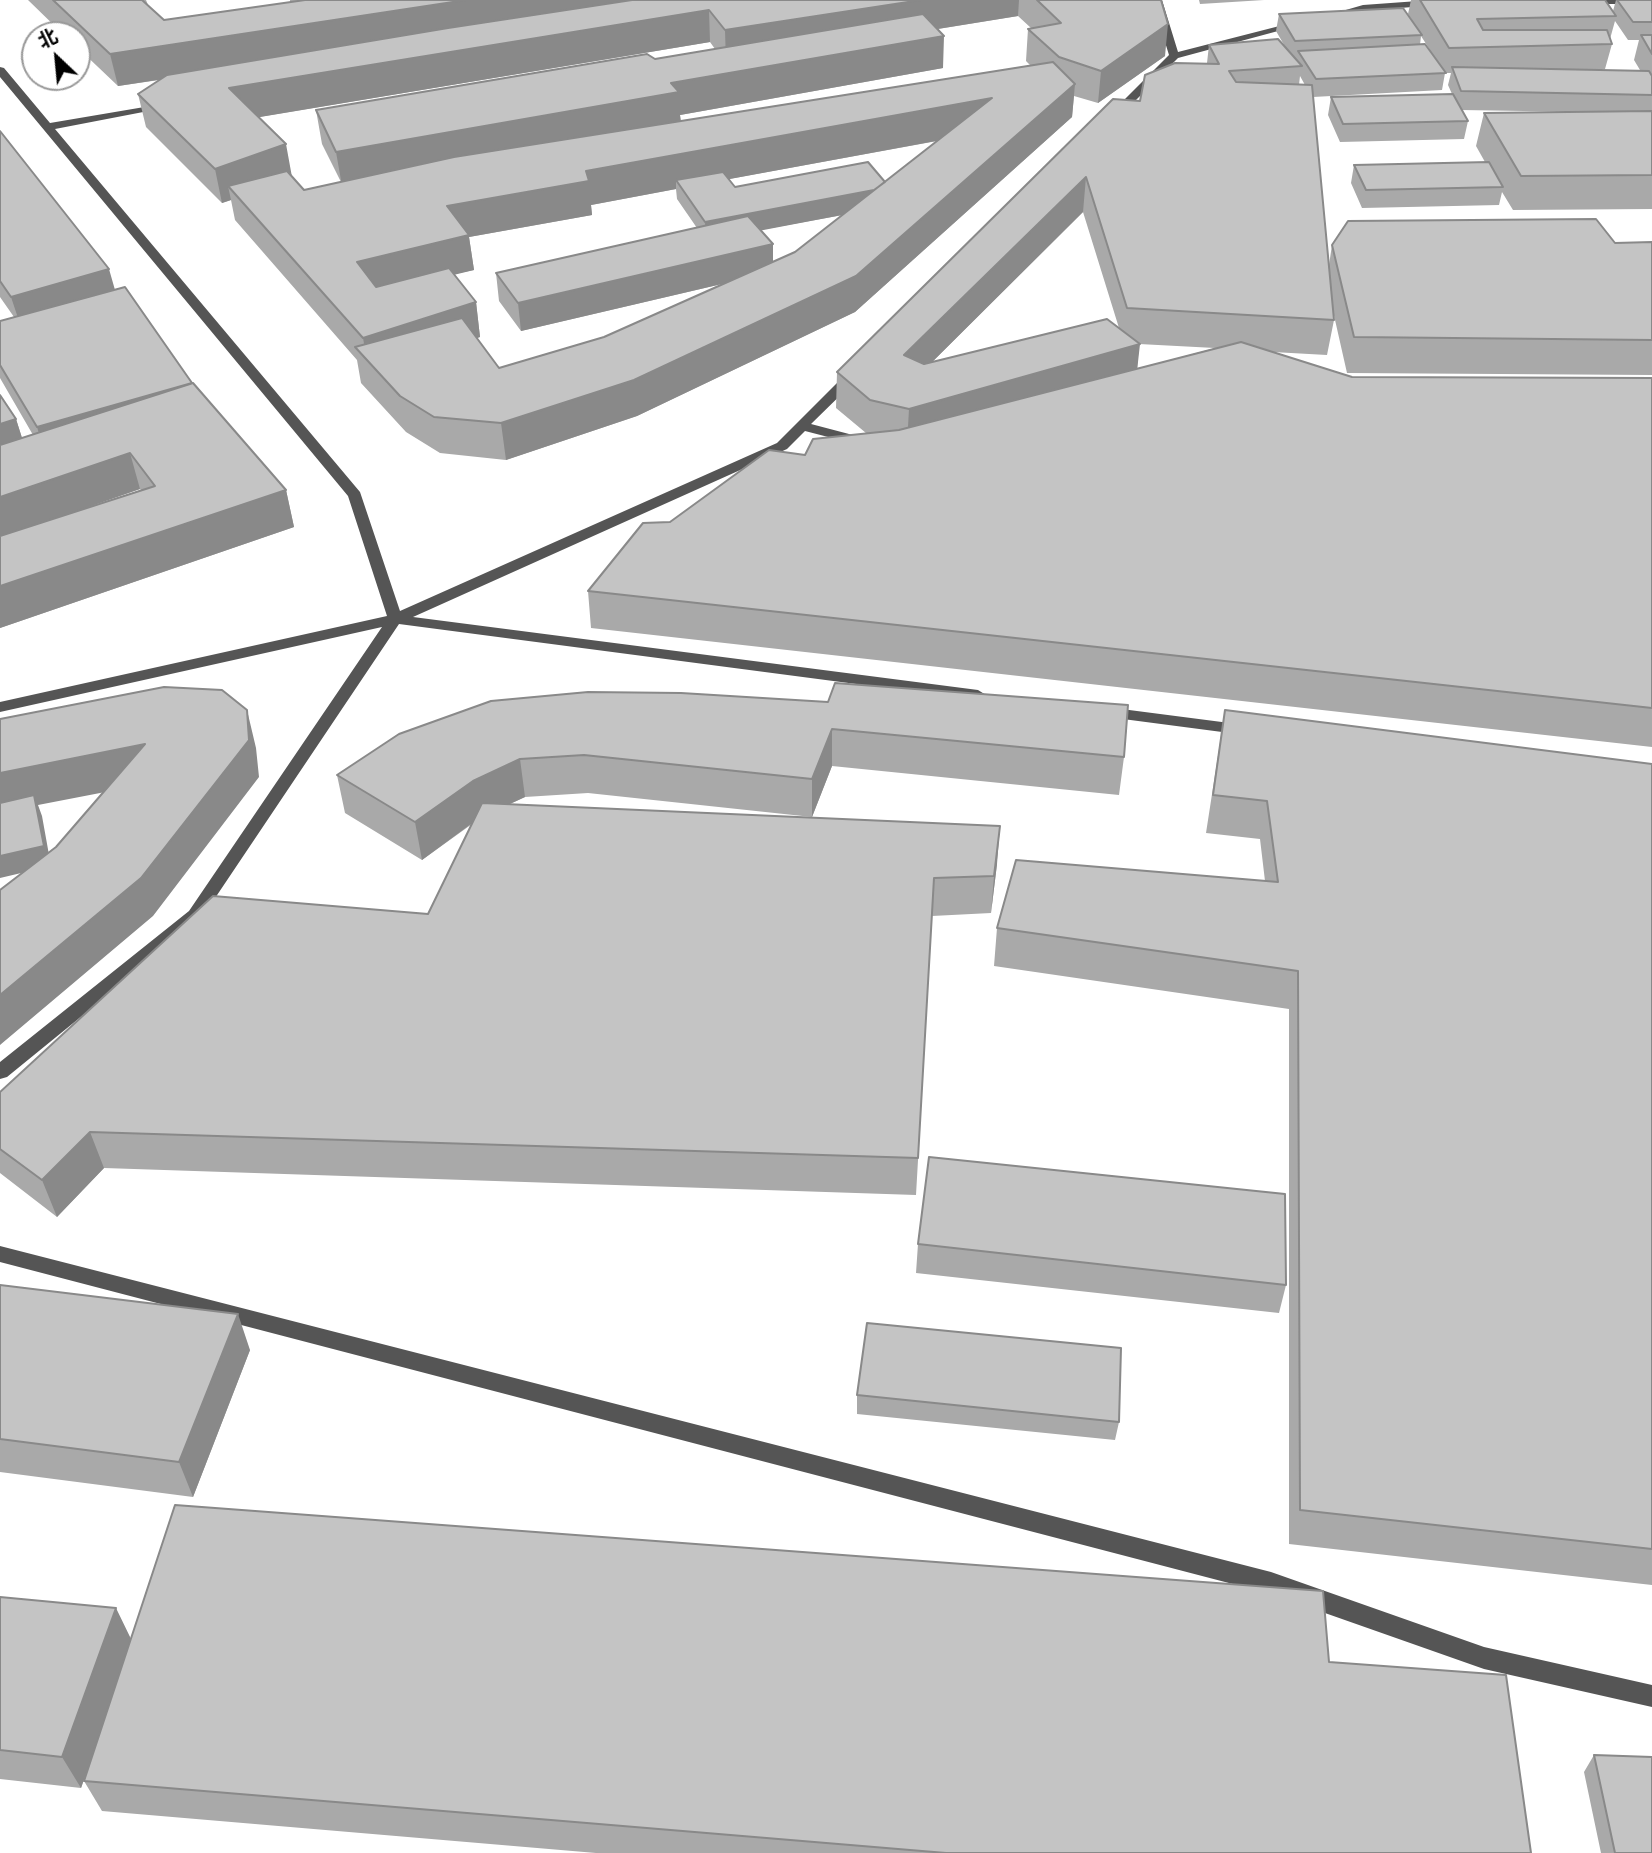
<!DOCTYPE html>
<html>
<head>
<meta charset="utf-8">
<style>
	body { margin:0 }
	#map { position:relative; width:1652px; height:1853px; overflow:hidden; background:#fff; font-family:Arial,"Noto Sans SC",sans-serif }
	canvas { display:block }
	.north { position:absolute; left:21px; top:21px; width:70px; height:70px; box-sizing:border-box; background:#fff; border:2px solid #999; border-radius:50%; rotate:334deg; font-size:19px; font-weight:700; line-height:28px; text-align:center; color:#000 }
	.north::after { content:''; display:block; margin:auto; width:24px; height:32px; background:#000; clip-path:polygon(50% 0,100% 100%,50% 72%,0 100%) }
</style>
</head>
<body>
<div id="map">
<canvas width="1652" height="1853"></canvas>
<div class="north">北</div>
</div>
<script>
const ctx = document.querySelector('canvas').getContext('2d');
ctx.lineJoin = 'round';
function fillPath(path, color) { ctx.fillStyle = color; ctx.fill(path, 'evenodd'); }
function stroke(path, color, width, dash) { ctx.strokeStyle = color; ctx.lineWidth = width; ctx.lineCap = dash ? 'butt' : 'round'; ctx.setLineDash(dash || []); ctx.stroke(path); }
fillPath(new Path2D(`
	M1152,0h10l16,52 121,-31 5,3 -126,34 -60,60h-8v-4l59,-59z
	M1432,0l5,1v4l-74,6 -33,8 -5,-3 38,-11z
	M1580,0h72v4h-68z
	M0,67l4,1 46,55 118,-20 2,2 -6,3 -109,21 305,363 40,119 377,-168 71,-71 5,-1 7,4 -2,3 -47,46 57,15v6l-5,1 -58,-15 -18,18 -374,168 565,73 8,5 -8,5 -579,-76 -198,295 -194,158 -7,2v-17l189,-151 193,-284 -382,85v-10l387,-86 -39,-120 -348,-419z
	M1106,707l139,18 8,5 -8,5 -145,-19 -2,-4 2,-4z
	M0,1246l1271,326 213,75 168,38v22l-168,-38 -213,-75 -1271,-332z`), '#555');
fillPath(new Path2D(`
	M28,0h118l2,5 16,15 126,-18v-2h871l4,56 -67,47 -24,-7 -2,21 -217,195 -218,104 -131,44 -66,-7 -34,-21 -45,-49 -4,-23 -122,-140 -4,-20 -9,3 -76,-76 -8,-33 21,-14 -41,6 -41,-39v-12h-13zM1018,16l13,12 -3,1 -2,32 5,5 -350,55 -1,-6 263,-47 -5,-39zM710,42l5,7 -60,10 -339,51 6,34 19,38 -37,8 -12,-13 -33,-60zM937,141l-52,41 -150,5 -6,-8zM676,189l1,10 20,29 -201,45 3,28 22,30 205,-48 -122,54 -105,31 -22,-30 3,-1 -4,-35 -22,-28 20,-4 -5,-33 123,-22 -1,-10zM843,215l-48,37 -22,10 -13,-32z
	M1199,0h65l-64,4z
	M1411,0h194l8,11 3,-11h36v209l-139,1 -11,-18 -3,13 -137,3 -11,-25 3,-18 131,-3 -9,-16 8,-33 103,-1 -126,-2 7,11 -4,18 -124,3 -12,-27 3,-18 121,-3 -4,-9 3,-12h-6l-3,17 -129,7 16,168 3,-20 320,-3v133l-305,-2 -14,-62 1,9 -7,35 -54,-3 79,25 300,1v369l-1061,-119 -3,-37 82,-69 135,-67 61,-22 -30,-25 1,-36 303,-271 67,-38 2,-18 78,5 -11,-19 3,-17 133,6 -4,-6zM1615,21l13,19h11l-5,20 6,10h-51l16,-1 7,-25 -2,-5zM1421,36l9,14 -10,-5zM1300,76l5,9h-6zM1083,212l36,116 -187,34zM1139,344l76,4 -78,21z
	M0,131l115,159 78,93 93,107 8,37 -294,101 16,-209 6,19 11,-3 -33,-57v-57l14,-4 -14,-20zM140,489l1,1 -66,21z
	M588,692l536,65 -5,38 -287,-29 -20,51 -224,-24 -63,4 -15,7 487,60 -6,49 -59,3 -16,279 -812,-27 -47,49 -57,-44v-81l428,-178 44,-90 -50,36 -77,-47 -8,-38z
	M1225,710l427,54v821l-363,-41v-535l-295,-43 3,-38 268,-47 -5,-42 -54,-6z
	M918,1244l368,41 -7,28 -363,-40z
	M0,1285l250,65 -57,147 -193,-25z
	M857,1395l262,27 -4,18 -258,-26z
	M0,1597l131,42 1198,23 202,191h-935l-494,-42 -18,-30 14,-41 -17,48 -81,-9z
	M1594,1755l58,98h-51l-17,-81z`), '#a9a9a9');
fillPath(new Path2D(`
	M466,0h180v5l-528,81 -8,-32z
	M921,0h98l-1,16 -292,47 -1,-33z
	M709,10l1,32 -474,79 -7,-33z
	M1168,24l-3,32 -67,47 3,-32z
	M944,36l-1,32 -263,47 1,11 -339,60 -6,-34 335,-69z
	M1075,84l-3,33 -217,195 -218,104 -131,44 -5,-37 133,-43z
	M992,98l-2,33 -309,57 -5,-8v9l-85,16 1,10 -123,22 5,33 -111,27 -6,-35 90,-56 139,-35z
	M286,144l6,33 -64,9 3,14 -9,3 -7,-34z
	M1086,177l-3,35 -180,179 1,-36z
	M889,187v19l-183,35 -1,-19z
	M773,244v28l-252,59 -3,-28z
	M109,269l8,28 -97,27 -9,-27z
	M476,302l4,35 -103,34 -10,-11 -4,-22z
	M1140,344l-4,36 -229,65 2,-36z
	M192,383l-146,73 -9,-29z
	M16,419l6,19 -22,7v-21z
	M130,453l10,36 -140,49v-41z
	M286,490l8,37 -294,101v-42z
	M247,710l9,38 3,29 -106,139 -153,129v-50z
	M832,729v37l-20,51v-38z
	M145,744l12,38 -119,23 4,11 9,50 -51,12v-105z
	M520,759l5,38 -46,21 -57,42 -7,-38 58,-41z
	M1000,826l-3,38 -6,49 3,-37z
	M90,1132l14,36 -47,49 -15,-37z
	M238,1314l12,36 -57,147 -14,-35z
	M116,1608l16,33 -51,147 -19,-31z`), '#898989');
const building = new Path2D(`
	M53,0h89l22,20 141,-20h161l-356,54z
	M632,0h289l-196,30 -16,-20 -480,78 57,56 -71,25 -77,-75 29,-19 281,-47z
	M1037,0h124l7,24 -67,47 -42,-14 -31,-28 33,-6z
	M1420,0h185l11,16 -139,3 6,11h124l5,14 -163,4z
	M1617,0h35v22h-19z
	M1403,8l19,27 -127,6 -16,-27z
	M923,14l21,22 -273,47 8,9 -343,60 -20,-42 331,-56 8,5z
	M1641,35h11v19z
	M1278,39l24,27 -73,5 7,11 76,3 22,235 -207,-12 -41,-131 -182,178 20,9 183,-45 33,25 -231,65 -39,-9 -33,-28 276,-273 27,2 5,-26 30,-12 44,1 -10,-19z
	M1425,44l21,29 -130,6 -18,-28z
	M1053,62l22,22 -219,192 -222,104 -133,43 -67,-6 -34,-21 -45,-49 107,-29 37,50 105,-31 191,-85 197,-154 -406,73 3,10 -142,25 22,29 -112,27 19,25 73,-19 27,34 -113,36 -135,-152 59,-15 17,19 150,-33z
	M1452,67l197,4 3,5v19l-191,-4z
	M1453,94l15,27 -125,3 -12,-27z
	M1652,111v64l-131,1 -37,-63z
	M0,131l109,138 -98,28 -11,-16z
	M868,162l17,20 -11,8 -169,32 -29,-42 47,-8 12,15z
	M1489,162l14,25 -137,3 -12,-25z
	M748,216l25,28 -255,59 -22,-30z
	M1596,219l19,24 37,-1v98l-298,-3 -22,-92 16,-24z
	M125,287l67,96 -155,44 -37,-62v-44z
	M1241,342l111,35 300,1v330l-1064,-117 55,-68 27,-1 99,-72 36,5 8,-16 86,-9z
	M193,383l93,107 -286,96v-50l155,-50 -25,-33 -130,44v-52z
	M0,395l16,24 -16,5z
	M835,683l293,22 -4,52 -292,-28 -20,50 -228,-24 -64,4 -47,22 -58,41 -78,-47 62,-41 92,-33 97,-9 93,1 147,9z
	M164,687l58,3 25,20 2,30 -108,138 -141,117v-105l56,-43 89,-103 -145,29v-54z
	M1225,710l427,54v785l-352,-39 -2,-539 -301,-43 19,-68 262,22 -11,-81 -54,-6z
	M34,795l10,51 -44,10v-53z
	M482,803l518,23 -6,50 -60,2 -16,280 -828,-26 -48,48 -42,-31v-57l213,-196 215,18z
	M929,1157l356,37 1,91 -368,-41z
	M0,1285l238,29 -59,148 -179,-23z
	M867,1323l254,25 -2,74 -262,-27z
	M175,1505l1148,86 6,71 177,13 25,178h-585l-862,-72z
	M0,1597l116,11 -54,149 -62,-7z
	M1594,1755l58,2v96h-37z`);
fillPath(building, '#c4c4c4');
stroke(building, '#898989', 2);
</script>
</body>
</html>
